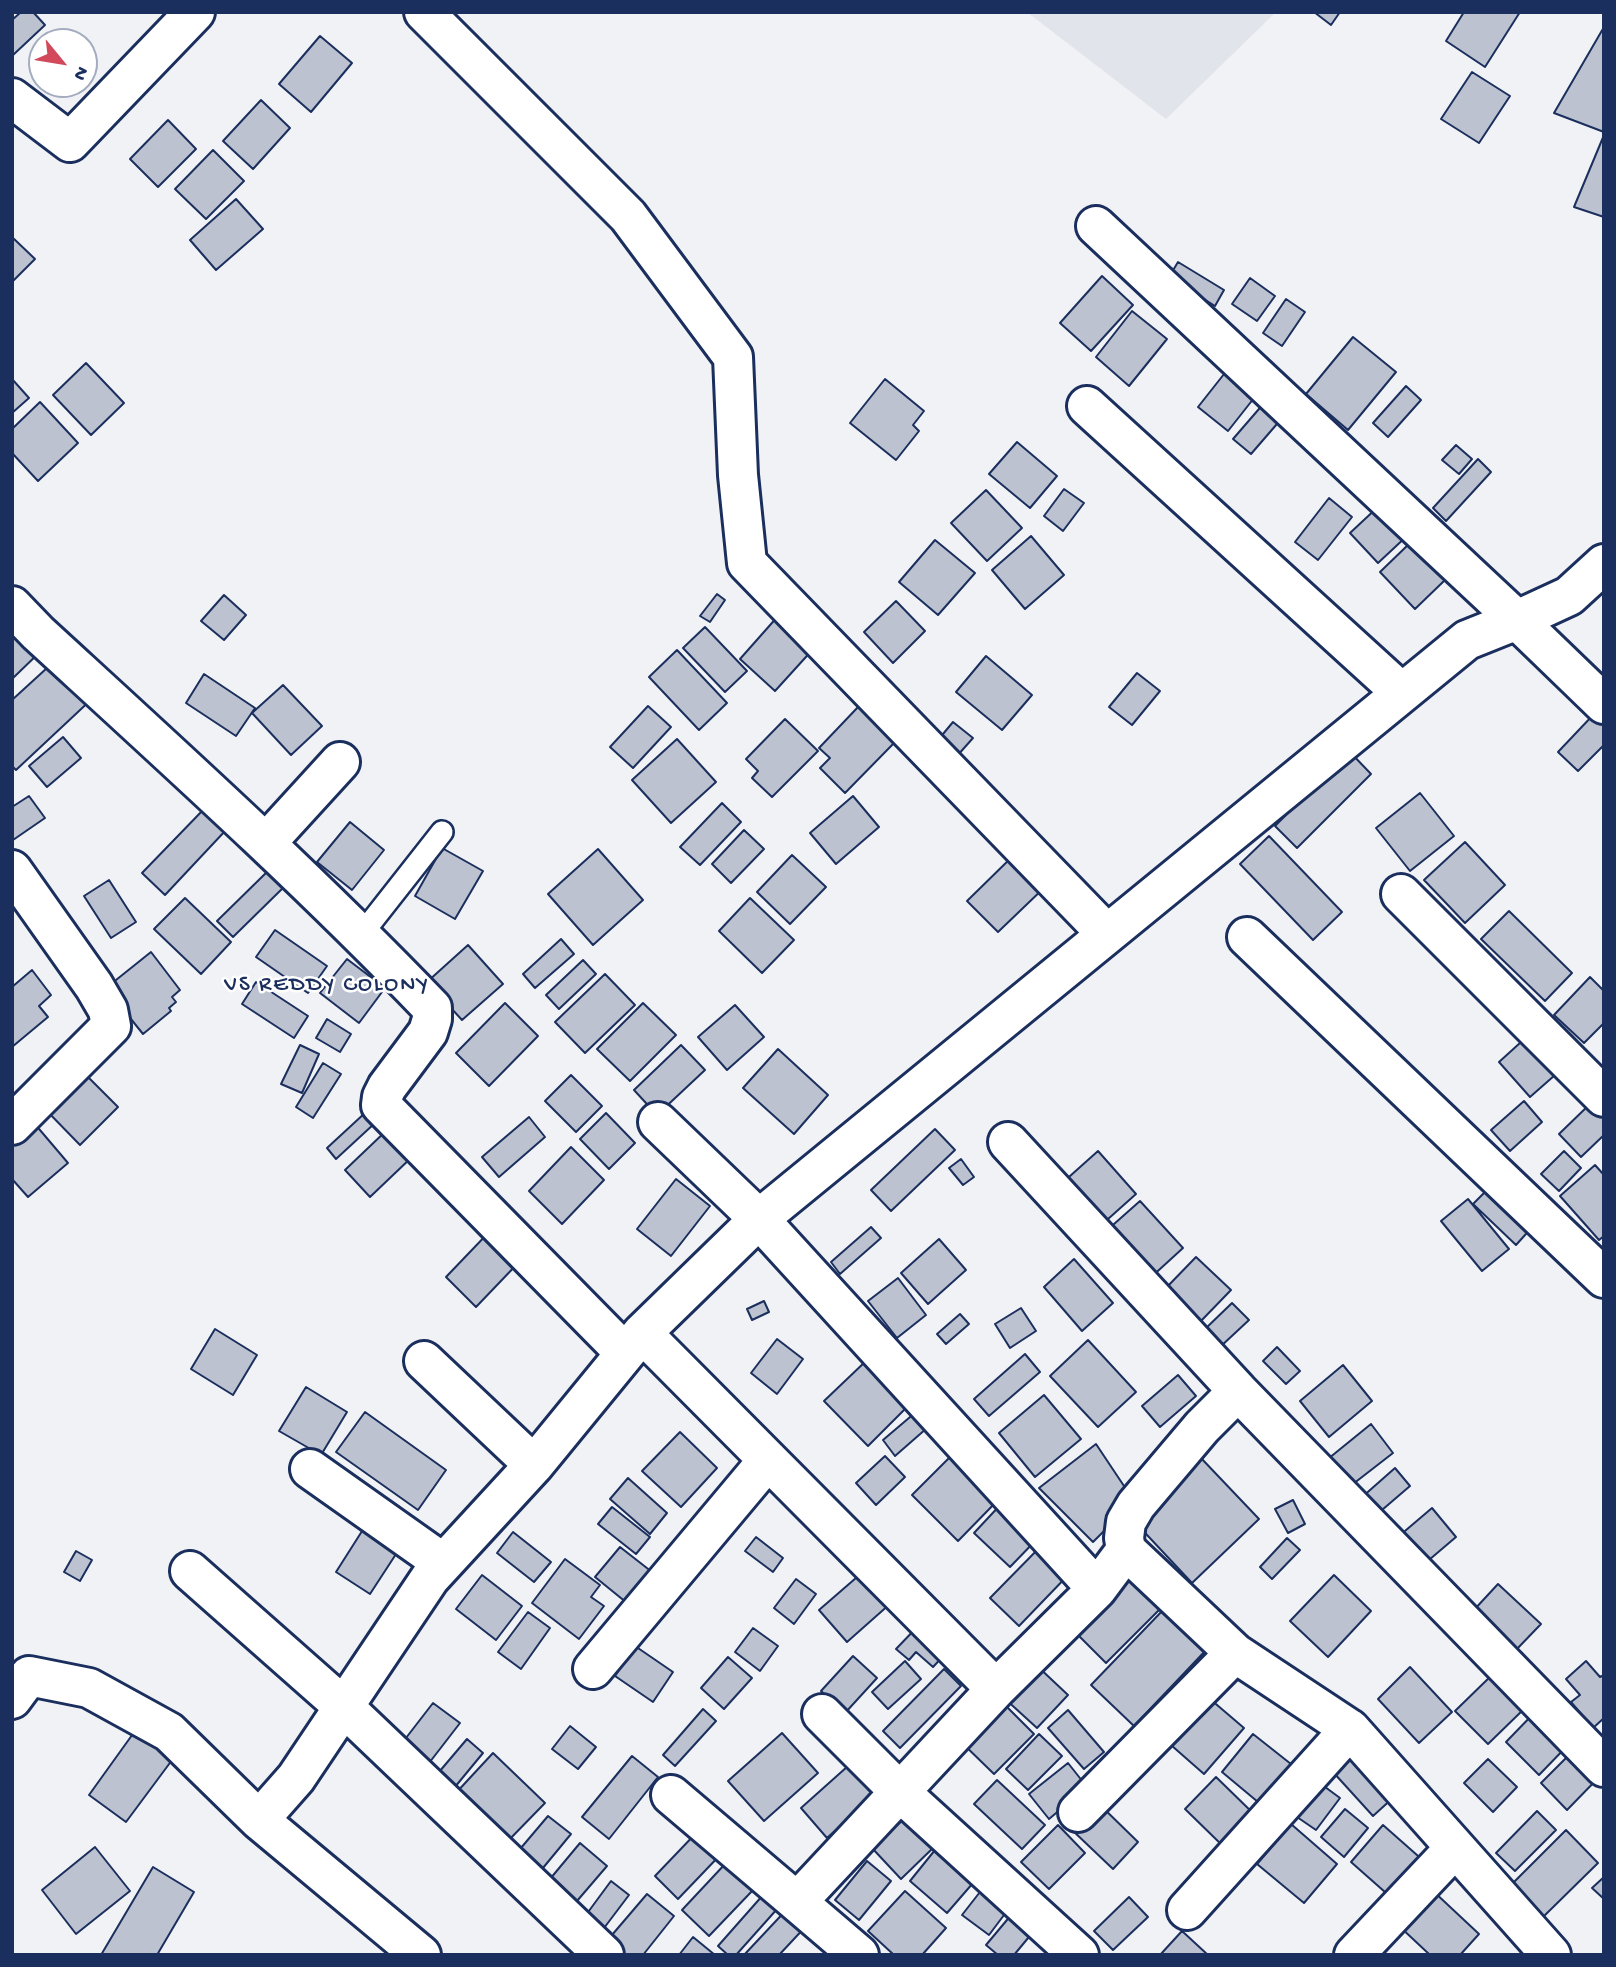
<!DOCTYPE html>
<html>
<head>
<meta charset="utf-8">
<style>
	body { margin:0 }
	#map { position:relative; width:1616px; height:1967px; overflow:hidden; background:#f1f2f5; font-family:"Gochi Hand",sans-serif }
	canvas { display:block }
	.frame { position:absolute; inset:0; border:14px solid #1b2f5e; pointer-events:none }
	.north { position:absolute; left:28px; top:28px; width:70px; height:70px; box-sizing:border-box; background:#fff; border:2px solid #a4acbf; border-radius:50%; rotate:120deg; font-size:19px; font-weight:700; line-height:28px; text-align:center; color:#1b2f5e }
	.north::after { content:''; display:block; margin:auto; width:24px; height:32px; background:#d1495b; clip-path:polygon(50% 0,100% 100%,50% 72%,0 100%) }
</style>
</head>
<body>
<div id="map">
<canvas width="1616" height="1967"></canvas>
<div class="frame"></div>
<div class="north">N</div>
</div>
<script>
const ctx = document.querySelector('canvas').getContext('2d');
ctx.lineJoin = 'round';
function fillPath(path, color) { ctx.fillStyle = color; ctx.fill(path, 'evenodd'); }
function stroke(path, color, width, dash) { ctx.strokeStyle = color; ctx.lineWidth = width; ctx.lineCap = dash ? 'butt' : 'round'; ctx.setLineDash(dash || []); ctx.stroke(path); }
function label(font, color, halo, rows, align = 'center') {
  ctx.font = font + ' "Gochi Hand",sans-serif'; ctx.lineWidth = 5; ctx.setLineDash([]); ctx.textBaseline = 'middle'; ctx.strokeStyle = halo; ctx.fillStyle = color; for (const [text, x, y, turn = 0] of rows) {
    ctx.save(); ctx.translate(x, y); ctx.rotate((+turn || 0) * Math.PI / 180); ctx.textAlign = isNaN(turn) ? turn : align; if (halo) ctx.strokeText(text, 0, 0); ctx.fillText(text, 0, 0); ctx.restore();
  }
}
fillPath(new Path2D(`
	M1027,12h249l-110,107z`), '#e1e4ea');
const building = new Path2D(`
	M21,12h12l12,13 -33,31v-36z
	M1314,12h26l-9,13z
	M1464,12h56l-35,55 -39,-26z
	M1604,27v105l-50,-19z
	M320,36l32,27 -41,49 -32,-28z
	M1472,72l38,24 -31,47 -38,-24z
	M261,100l29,28 -37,41 -30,-28z
	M168,120l28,29 -38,38 -28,-28z
	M1604,135v82l-30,-10z
	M213,150l31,31 -38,38 -31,-30z
	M236,199l27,30 -47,41 -26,-30z
	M12,237l23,22 -23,23z
	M1178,262l46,28 -9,16 -46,-29z
	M1102,276l31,29 -42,46 -31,-28z
	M1250,278l25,18 -18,25 -25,-17z
	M1286,299l19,13 -23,34 -19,-13z
	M1132,311l35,28 -38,47 -33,-29z
	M1353,337l43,35 -48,58 -42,-36z
	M86,363l38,40 -33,32 -38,-40z
	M1228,369l30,24 -30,38 -30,-24z
	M12,379l17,19 -17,15z
	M885,379l39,32 -11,14 6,6 -23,29 -46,-37z
	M1406,386l15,14 -33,37 -15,-14z
	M40,402l38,41 -40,38 -26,-28v-24z
	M1265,402l18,15 -32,37 -18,-15z
	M1017,442l40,34 -27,32 -41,-34z
	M1456,445l16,14 -13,15 -17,-14z
	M1478,459l13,13 -45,49 -13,-13z
	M1064,489l20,14 -21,28 -19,-15z
	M986,490l36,38 -35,33 -36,-38z
	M1329,498l23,19 -34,43 -23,-18z
	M1380,505l28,30 -30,28 -28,-30z
	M1031,536l33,39 -39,34 -33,-39z
	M935,540l40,33 -37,42 -39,-33z
	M1411,542l35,37 -31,30 -35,-37z
	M717,594l8,6 -15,22 -10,-6z
	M224,595l22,20 -22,25 -23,-19z
	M896,601l29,30 -32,32 -29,-31z
	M779,615l36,32 -40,44 -35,-32z
	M12,619l30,31 -30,29z
	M705,627l42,44 -22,21 -42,-44z
	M677,650l50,53 -28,27 -50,-53z
	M986,656l46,39 -30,35 -46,-38z
	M59,657l36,39 -79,74 -4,-4v-66z
	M1137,673l23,18 -28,34 -23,-18z
	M204,674l51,34 -19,28 -50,-33z
	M283,685l39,41 -31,29 -39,-42z
	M648,706l23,21 -38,41 -23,-21z
	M859,706l36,36 -50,51 -25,-25 10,-10 -11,-10z
	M1594,714l10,9v22l-26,26 -20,-19z
	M785,719l33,32 -46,46 -20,-19 6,-7 -12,-12z
	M953,722l20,16 -16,18 -19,-16z
	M63,737l18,21 -34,29 -18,-21z
	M677,739l39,43 -45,41 -39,-43z
	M1349,751l22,23 -74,74 -22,-22z
	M1420,793l34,43 -44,35 -34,-43z
	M29,796l16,22 -32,22 -1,-33z
	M853,796l26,31 -43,37 -26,-31z
	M722,803l19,19 -41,43 -20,-18z
	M204,809l22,21 -61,65 -23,-22z
	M350,822l34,28 -32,40 -35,-28z
	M744,830l20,19 -33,34 -19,-19z
	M1269,836l73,76 -29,28 -73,-76z
	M1465,842l40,43 -40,38 -41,-43z
	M442,848l41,23 -28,48 -40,-23z
	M598,849l45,51 -50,45 -45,-51z
	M1016,853l31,32 -49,47 -31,-31z
	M792,855l34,32 -36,37 -33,-32z
	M270,869l16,16 -53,52 -16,-16z
	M109,880l27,42 -25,16 -27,-42z
	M185,898l46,44 -30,32 -47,-45z
	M750,898l44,42 -32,33 -43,-42z
	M1509,911l63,62 -27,28 -64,-62z
	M275,930l52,36 -19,27 -52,-36z
	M561,939l13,15 -39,34 -12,-14z
	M468,945l35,39 -41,36 -35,-38z
	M151,952l29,38 -8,7 4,5 -7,6 2,3 -28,23 -37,-46z
	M347,959l38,29 -26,35 -39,-30z
	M583,960l13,14 -37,35 -13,-14z
	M32,970l19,25 -12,11 9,11 -36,30v-60z
	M605,974l30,31 -50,48 -30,-31z
	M1590,977l14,14v32l-20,20 -30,-28z
	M256,982l52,34 -14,22 -52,-34z
	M505,1003l33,33 -49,50 -33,-33z
	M643,1003l33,32 -46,46 -33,-32z
	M735,1005l29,32 -37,33 -29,-33z
	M327,1019l24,15 -11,18 -24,-14z
	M1531,1033l32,35 -33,29 -31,-35z
	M300,1045l19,9 -17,39 -21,-9z
	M681,1045l24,25 -48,45 -23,-25z
	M778,1049l50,46 -34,39 -51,-46z
	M323,1063l18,11 -28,44 -17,-11z
	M81,1070l37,37 -38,38 -36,-37z
	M571,1075l31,31 -26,26 -31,-31z
	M1524,1101l18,21 -32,29 -19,-21z
	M1590,1104l14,14v17l-23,22 -22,-23z
	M366,1112l9,11 -39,36 -9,-11z
	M606,1113l29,30 -26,26 -29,-30z
	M529,1117l16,20 -46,40 -17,-20z
	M34,1123l34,40 -40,34 -16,-18v-38z
	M388,1129l25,27 -43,41 -25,-27z
	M935,1129l20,21 -64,61 -20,-21z
	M571,1147l33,33 -42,44 -33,-33z
	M1098,1151l38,43 -38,34 -38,-43z
	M1564,1151l17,17 -22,23 -18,-17z
	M961,1159l13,18 -11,8 -14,-17z
	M1595,1165l9,10v61l-5,4 -39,-44z
	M676,1179l34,27 -39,50 -34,-27z
	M1492,1185l42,40 -18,20 -43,-41z
	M1468,1199l41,50 -27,22 -41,-50z
	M1140,1201l43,47 -35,32 -43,-48z
	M871,1227l10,11 -41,36 -9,-12z
	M491,1230l30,30 -45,47 -30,-30z
	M939,1239l27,31 -38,34 -27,-31z
	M1196,1257l35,33 -31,32 -35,-33z
	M1074,1259l39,44 -31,28 -38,-44z
	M898,1278l28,37 -29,23 -29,-37z
	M764,1301l5,11 -17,8 -5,-11z
	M1232,1303l17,17 -30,28 -16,-17z
	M1021,1308l15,23 -26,17 -15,-24z
	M960,1314l9,10 -23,20 -9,-10z
	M215,1329l42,26 -24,40 -42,-26z
	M777,1339l26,20 -26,35 -26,-21z
	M1088,1340l48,52 -38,35 -48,-51z
	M1277,1347l23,24 -14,13 -23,-23z
	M1025,1354l15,18 -51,44 -15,-17z
	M867,1360l43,44 -42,42 -44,-45z
	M1343,1365l29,36 -43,36 -29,-36z
	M1178,1375l18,21 -36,31 -18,-21z
	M306,1387l41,25 -26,43 -42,-24z
	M1044,1395l37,44 -46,38 -36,-44z
	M923,1406l12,15 -40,35 -12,-16z
	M365,1412l81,58 -28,40 -82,-58z
	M1371,1424l22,29 -49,38 -21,-28z
	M680,1432l37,36 -36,39 -39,-36z
	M1096,1444l38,57 -41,41 -54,-54z
	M953,1454l46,45 -41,42 -46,-46z
	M885,1456l20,21 -29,28 -20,-22z
	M1200,1457l59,62 -67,64 -59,-63z
	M1395,1468l15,18 -35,30 -14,-18z
	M628,1478l39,35 -17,21 -40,-35z
	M1293,1500l12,24 -17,9 -13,-24z
	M1003,1502l36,35 -29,30 -36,-34z
	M612,1507l38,30 -14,17 -38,-30z
	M1432,1508l24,29 -40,34 -24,-29z
	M364,1528l34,23 -28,43 -34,-22z
	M513,1532l38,30 -17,20 -37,-29z
	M756,1537l27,21 -10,14 -28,-21z
	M1287,1538l13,12 -28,29 -12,-12z
	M1044,1543l28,28 -53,55 -29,-28z
	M620,1547l32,25 -25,31 -32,-26z
	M76,1551l16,9 -12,21 -16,-9z
	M565,1559l35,26 -9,12 13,9 -25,33 -47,-36z
	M864,1571l27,32 -44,39 -28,-32z
	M482,1575l40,31 -26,34 -40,-31z
	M1334,1575l37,36 -43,46 -38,-36z
	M1132,1576l30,31 -56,56 -31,-31z
	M796,1579l20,15 -22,30 -20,-16z
	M1498,1584l43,40 -26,27 -42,-40z
	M1165,1608l43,40 -74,78 -43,-41z
	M528,1612l22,16 -29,41 -23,-17z
	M920,1624l28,27 -15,16 -17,-15 -7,8 -13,-11z
	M753,1628l25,18 -18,25 -25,-19z
	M635,1646l38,26 -20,30 -38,-26z
	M853,1656l24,22 -32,35 -24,-22z
	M728,1657l24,21 -28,31 -23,-21z
	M905,1661l16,18 -33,30 -16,-17z
	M1586,1661l14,16 4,-2v43l-11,10 -22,-26 9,-7 -14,-16z
	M1034,1663l34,32 -31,33 -34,-31z
	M1410,1667l42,45 -33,31 -41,-44z
	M944,1669l17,17 -61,62 -17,-17z
	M1494,1673l32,34 -38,37 -33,-33z
	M1203,1693l41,35 -40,46 -41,-36z
	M996,1696l38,38 -40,40 -38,-37z
	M433,1703l27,20 -34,44 -27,-20z
	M703,1709l13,12 -41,45 -12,-11z
	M1068,1710l36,42 -20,17 -36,-41z
	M1537,1710l33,33 -31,32 -33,-33z
	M140,1724l38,28 -52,70 -37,-27z
	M570,1726l26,21 -18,22 -26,-20z
	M782,1733l36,40 -54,48 -36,-40z
	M1039,1734l23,22 -34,34 -22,-21z
	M1253,1734l43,34 -32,39 -42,-35z
	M467,1739l16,14 -38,46 -17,-14z
	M1578,1746l25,27 -36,37 -26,-27z
	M1355,1751l40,45 -22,20 -40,-44z
	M493,1753l52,50 -40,41 -51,-49z
	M632,1756l26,21 -49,62 -27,-22z
	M1488,1759l29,28 -24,25 -29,-29z
	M1068,1763l19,24 -38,32 -20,-25z
	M848,1766l26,30 -47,42 -26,-30z
	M1216,1777l41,40 -31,32 -41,-40z
	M997,1780l48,45 -23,24 -48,-45z
	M1321,1784l19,14 -24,32 -19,-13z
	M1097,1802l41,40 -25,27 -42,-40z
	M1345,1809l23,19 -24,29 -23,-20z
	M1537,1811l19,19 -41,41 -19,-18z
	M548,1816l23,18 -33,40 -23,-19z
	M905,1818l28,30 -32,31 -29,-31z
	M1291,1824l46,40 -33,39 -47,-39z
	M1058,1825l27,28 -36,36 -28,-27z
	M1383,1825l43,38 -32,37 -43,-38z
	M699,1830l24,22 -45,47 -23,-23z
	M1566,1830l32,33 -57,56 -31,-33z
	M580,1843l27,23 -36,42 -26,-23z
	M95,1847l35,44 -54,43 -34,-44z
	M935,1850l38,33 -26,30 -37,-32z
	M867,1861l24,20 -32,39 -24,-20z
	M726,1863l27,27 -44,46 -27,-26z
	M153,1867l41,25 -37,63h-56z
	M1604,1877v22l-12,-11z
	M611,1881l18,14 -31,41 -18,-13z
	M987,1883l26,20 -24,32 -27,-20z
	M1432,1890l47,44 -19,21h-30l-32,-30z
	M905,1891l41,37 -24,27h-28l-26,-24z
	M647,1894l27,22 -31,39h-22l-15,-13z
	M763,1895l15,13 -42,47h-8l-10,-9z
	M1129,1897l19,20 -35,33 -19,-19z
	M790,1906l18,18 -29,31h-35z
	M1017,1908l21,18 -24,29h-16l-12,-10z
	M1182,1931l26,24h-48z
	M693,1937l22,18h-36z`);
fillPath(building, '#bcc2d0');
stroke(building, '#1b2f5e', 2);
const lane = new Path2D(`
	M361,935l81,-103`);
const street = new Path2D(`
	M424,12l204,204 105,141 5,118 9,88 360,371
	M12,98l58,44 125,-130
	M1096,226l421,394 87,84
	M1087,406l315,287
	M12,606l26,27c134,123 268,244 394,375v11l-4,13 -41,55 -5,10 -1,8 244,248
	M266,843l74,-81
	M12,870l82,116 14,24 3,16 -99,99
	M1401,894l203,203
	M1247,937l357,341
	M658,1122l101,97 338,370
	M1008,1142l230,249 366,376
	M642,1333l354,356
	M424,1361l110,104
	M310,1469l133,94
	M1126,1550l-2,-12 2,-16 10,-17 66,-78 36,-36
	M190,1571l155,137 259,247
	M593,1669l175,-209
	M12,1699l17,-23 60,12 80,44 90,88 162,135
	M822,1714l78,78 179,163
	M671,1795l126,107
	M1078,1812l157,-159
	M259,1820l37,-42 134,-200 104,-113 108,-132 117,-114 708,-579 50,-20 52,-24 35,-32
	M1187,1910l163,-181
	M859,1955l-62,-53 199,-213 101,-100 29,-39 109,103 115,76 201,226
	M1354,1955l101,-107`);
stroke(lane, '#1b2f5e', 26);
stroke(street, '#1b2f5e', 44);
stroke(lane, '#fff', 21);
stroke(street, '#fff', 38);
ctx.letterSpacing = '2px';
label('23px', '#1b2f5e', '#fff', [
	["VS REDDY COLONY",327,986]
]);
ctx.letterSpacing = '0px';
</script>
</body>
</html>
